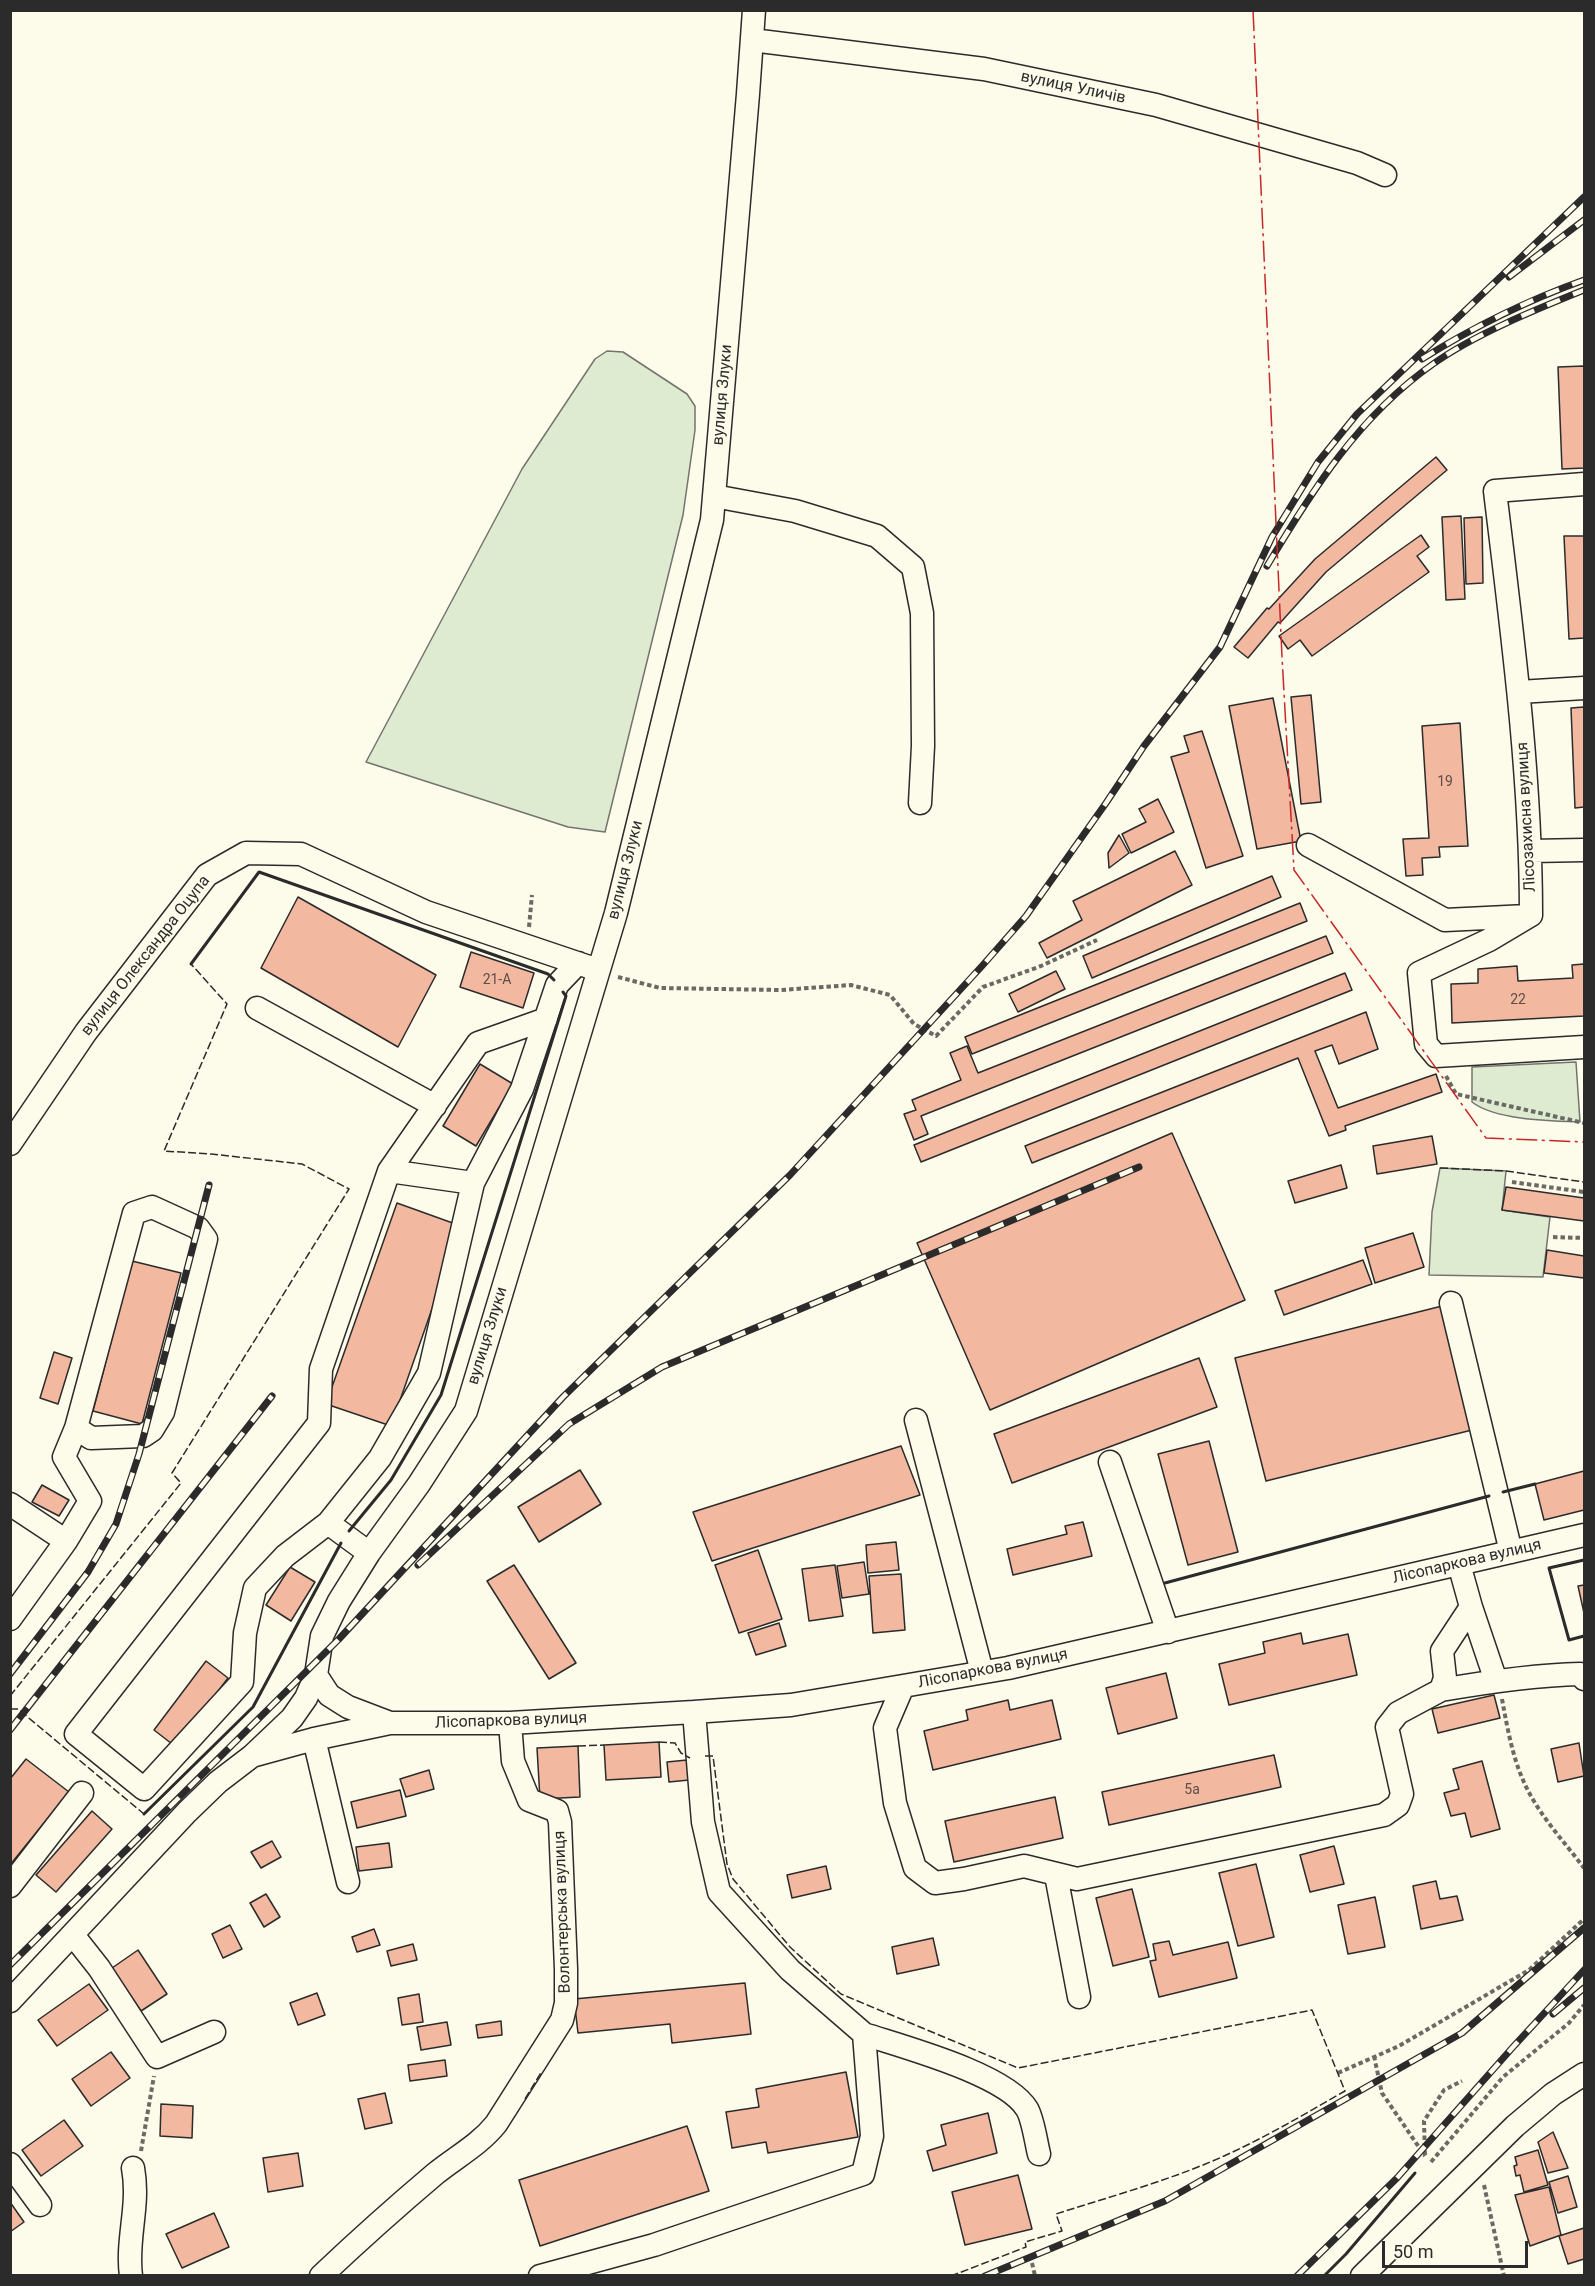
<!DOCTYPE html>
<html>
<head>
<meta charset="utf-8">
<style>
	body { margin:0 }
	#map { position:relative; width:1595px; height:2286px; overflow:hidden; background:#fdfbea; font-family:Roboto,sans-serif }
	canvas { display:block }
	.frame { position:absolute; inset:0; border:12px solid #2b2b2b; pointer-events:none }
	.scale { position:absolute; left:1382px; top:2241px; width:146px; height:27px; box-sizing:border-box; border:3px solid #2b2b2b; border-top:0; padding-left:8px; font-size:18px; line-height:21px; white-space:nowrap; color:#2b2b2b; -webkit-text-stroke:4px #fdfbea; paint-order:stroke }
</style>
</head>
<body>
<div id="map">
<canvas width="1595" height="2286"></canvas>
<div class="frame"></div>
<div class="scale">50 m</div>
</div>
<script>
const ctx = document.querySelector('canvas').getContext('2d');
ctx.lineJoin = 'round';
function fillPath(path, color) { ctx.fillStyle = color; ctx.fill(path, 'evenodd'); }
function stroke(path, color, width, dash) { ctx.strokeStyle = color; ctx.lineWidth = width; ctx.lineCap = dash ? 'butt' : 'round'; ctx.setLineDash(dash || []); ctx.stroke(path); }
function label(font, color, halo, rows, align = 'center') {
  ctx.font = font + ' Roboto,sans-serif'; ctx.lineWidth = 4.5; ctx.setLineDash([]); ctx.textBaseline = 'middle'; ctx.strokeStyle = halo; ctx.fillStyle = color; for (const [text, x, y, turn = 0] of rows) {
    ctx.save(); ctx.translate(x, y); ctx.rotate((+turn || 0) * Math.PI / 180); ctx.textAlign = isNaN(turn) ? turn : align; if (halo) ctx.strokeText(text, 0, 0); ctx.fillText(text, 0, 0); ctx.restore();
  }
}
const green = new Path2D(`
	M607,351l16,1 64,42 8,12v24l-12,85 -78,317 -37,-5 -202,-65 156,-293 73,-110z
	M1576,1062l4,60c-30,-1 -85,-2 -108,-20v-35z
	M1440,1168l66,3 -4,39 48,7 -7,60 -114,-2 3,-63z`);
fillPath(green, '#deebd1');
stroke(green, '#74746e', 1.5);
const building = new Path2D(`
	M1584,366v102l-22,1 -4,-102z
	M1436,457l11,13 -121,102 -46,51 -2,-1 -30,36 -14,-11 33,-39 2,1 46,-50z
	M1461,516l4,83 -19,1 -4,-83z
	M1482,517l1,66 -17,1 -2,-66z
	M1421,535l8,12 -12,9 12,16 -117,84 -12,-16 -12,9 -9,-13z
	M1564,536h20v102l-15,1z
	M1311,695l10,107 -20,2 -10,-107z
	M1273,698l28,143 -44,8 -28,-143z
	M1584,707v100l-9,1 -4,-100z
	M1460,723l8,123 -29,1 1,10 -18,1 1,17 -17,1 -3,-37 26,-1 -7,-112z
	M1202,731l41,125 -37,12 -35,-111 18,-5 -5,-16z
	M1158,799l16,33 -43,21 -9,-19 24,-12 -7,-13z
	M1119,835l10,18 -20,15 -1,-15z
	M1175,851l17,34 -145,73 -8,-15 43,-23 -9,-19z
	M1272,876l9,21 -189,81 -9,-22z
	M298,897l138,78 -38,72 -137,-79z
	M1300,903l7,18 -335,133 -7,-17z
	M1326,936l7,17 -412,163 7,18 -14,6 -10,-26 12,-4 -4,-10 49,-20 -11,-27 17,-7 11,27z
	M471,952l63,21 -11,35 -63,-21z
	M1584,964v52l-132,7 -1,-39 27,-1v-14l39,-3 1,15 55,-3 -1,-13z
	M1056,971l9,18 -47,23 -9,-18z
	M1345,973l7,17 -431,172 -7,-17z
	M1366,1012l12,37 -39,15 -7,-19 -17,6 23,57 98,-34 6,18 -97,34 1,4 -17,6 -31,-78 -266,105 -7,-17z
	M480,1064l33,20 -37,62 -33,-20z
	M1172,1133l73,167 -255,110 -73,-167z
	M1432,1136l5,28 -60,10 -4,-28z
	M1341,1165l6,23 -52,15 -7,-22z
	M1506,1187l78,11v23l-82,-11z
	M397,1203l64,23 -70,200 -65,-22z
	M1413,1233l11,34 -49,16 -10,-35z
	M1547,1250l37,6v22l-40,-5z
	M1363,1260l9,24 -88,31 -9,-24z
	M132,1261l49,12 -39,151 -49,-13z
	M1442,1306l30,124 -206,51 -31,-123z
	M54,1352l18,6 -14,46 -18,-6z
	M1199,1358l18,49 -205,76 -18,-49z
	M1209,1441l29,111 -50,13 -30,-111z
	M901,1446l19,49 -208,66 -19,-49z
	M580,1470l21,34 -62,38 -21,-35z
	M1584,1471v39l-40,10 -9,-36z
	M42,1485l27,15 -10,16 -27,-14z
	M1083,1522l9,34 -79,19 -6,-26 60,-15 -2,-8z
	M896,1542l3,28 -31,3 -2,-28z
	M758,1550l24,69 -43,14 -24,-68z
	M864,1562l5,32 -27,4 -5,-32z
	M514,1565l62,98 -27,16 -62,-98z
	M835,1565l8,51 -34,5 -7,-52z
	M290,1567l25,15 -24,39 -25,-16z
	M901,1574l4,56 -32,3 -4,-57z
	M1584,1585v28l-6,-27z
	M779,1623l7,23 -30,9 -8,-22z
	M1301,1633l2,11 45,-10 9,41 -128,30 -10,-41 46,-11 -2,-11z
	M206,1661l22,17 -52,69 -22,-17z
	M1166,1673l11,45 -59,16 -12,-46z
	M1494,1695l6,23 -62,15 -6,-24z
	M1008,1700l2,10 42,-10 9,39 -128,31 -9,-39 44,-11 -2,-10z
	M659,1742l2,35 -55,3 -2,-35z
	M1579,1743l5,33 -26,6 -7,-33z
	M578,1746l2,51 -40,2 -3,-51z
	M1274,1755l7,32 -172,38 -7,-33z
	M26,1759l43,33 -59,73v-86z
	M687,1760l2,20 -20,2 -2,-20z
	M1482,1761l18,68 -29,8 -6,-24 -14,3 -7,-23 15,-4 -6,-20z
	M429,1770l5,19 -28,8 -6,-18z
	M400,1790l6,26 -49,12 -6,-26z
	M1055,1797l8,41 -109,24 -9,-41z
	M92,1811l20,18 -56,63 -20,-17z
	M272,1841l9,16 -20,11 -10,-16z
	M389,1843l3,24 -33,4 -3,-24z
	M1334,1846l10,38 -34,8 -10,-37z
	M1256,1864l18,73 -36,9 -19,-73z
	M826,1866l5,23 -39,9 -5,-23z
	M1436,1881l4,18 17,-3 6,24 -42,9 -8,-43z
	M1132,1889l17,68 -36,9 -17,-68z
	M266,1894l14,23 -16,10 -14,-24z
	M1375,1897l10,50 -37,7 -10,-49z
	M230,1925l12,24 -19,9 -11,-24z
	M374,1929l6,16 -23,7 -5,-15z
	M933,1938l6,27 -42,9 -5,-27z
	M1169,1941l4,14 55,-13 9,36 -78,19 -9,-36 6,-1 -3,-16z
	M413,1944l4,16 -26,6 -4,-15z
	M138,1950l29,44 -26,17 -29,-43z
	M745,1983l6,51 -79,9 -2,-19 -92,9 -4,-34z
	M89,1984l19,26 -51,36 -19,-26z
	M317,1993l8,22 -27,10 -8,-22z
	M419,1994l4,28 -21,3 -4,-27z
	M501,2021l1,14 -24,3 -2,-13z
	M447,2022l4,23 -30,5 -4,-23z
	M111,2052l19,26 -39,28 -19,-27z
	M445,2060l2,16 -37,5 -2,-16z
	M846,2072l12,65 -90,16 -2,-11 -34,6 -6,-36 33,-5 -3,-18z
	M385,2093l7,30 -27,6 -7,-30z
	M161,2104l32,2 -1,32 -32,-2z
	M988,2113l9,40 -64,18 -6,-20 19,-6 -5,-20z
	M64,2120l19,26 -42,30 -19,-26z
	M687,2126l22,65 -169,55 -21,-66z
	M1553,2132l15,36 -20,5 -10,-31z
	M1538,2150l10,35 -24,7 -4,-17 -4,1 -2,-10 3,-1 -2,-8z
	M298,2153l5,33 -35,6 -5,-34z
	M1018,2175l14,54 -67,16 -13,-53z
	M1568,2176l9,31 -19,6 -9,-31z
	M1549,2187l12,48 -31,11 -15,-51z
	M10,2202l14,20 -14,10z
	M214,2213l15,34 -47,21 -16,-34z
	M1584,2228v31l-16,5 -9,-28z`);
fillPath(building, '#f2b8a0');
stroke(building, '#2b2b2b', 1.5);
const minor = new Path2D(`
	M752,40l232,29 172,36 201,58 28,12
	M714,496l81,15 82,25 36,31 9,46 1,133 -3,57
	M1519,692l65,-4
	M1308,845l137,75 82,-4
	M1531,851l53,-1
	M1531,915c0,-142 -19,-283 -36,-424l89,-7
	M1531,915l-42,25 -70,33 7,71 10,12 148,-9
	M257,1008l178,98
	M546,1019l-68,24 -89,128 -68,198 -2,54 -243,311 68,55 98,-107 3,-49 10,-45 30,-32 43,-33 52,-65 49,-85 44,-190 49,-94 35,-104 21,-22
	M10,1144l76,-112 121,-157 39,-22 55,1 125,58 163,55
	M389,1171l84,12
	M1451,1303l60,249
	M916,1420l66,252
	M1110,1462l58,170
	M10,1504l56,37 -56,78
	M328,1523l41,30
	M66,1541l24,-40 -26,-44 12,-29 58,-215 18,-6 46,21 8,11 -43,173 -11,18 -9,6 -52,2 -15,-10
	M1471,1607l25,74
	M903,1686l-18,42 10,75 20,65 20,15 29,-4 60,-13 53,13 307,-64 14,-10 4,-11 -15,-67 11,-14 43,-23 4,-12 -3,-27 29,-44 -12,-43
	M1441,1690c46,-8 92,-15 139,-16l4,5
	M390,1723l-42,-16 -19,-12 -13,-20 6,-39 17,-35 30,-48 50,-69 47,-73 150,-498 96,-393 36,-426 6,-84
	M314,1739l34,143
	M252,1756l62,-17 76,-16h120l184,-11 97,-7 112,-19 105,-18 576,-133
	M1056,1875l23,122
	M10,1886l72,-93
	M73,1935l26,33 58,89 57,-25
	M10,2001l177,-189 31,-30 34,-26 40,-38 14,-20 10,-23
	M864,2034c39,13 142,40 163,75 6,10 9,33 12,45
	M10,2164l30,41
	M131,2276c-5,-37 9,-70 2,-108
	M321,2276c37,-35 75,-69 114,-102 21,-17 44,-29 61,-50l66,-104 4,-17v-34l-6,-147 -3,-11 -28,-11 -16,-39 -3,-38
	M540,2276l114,-31 209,-71 9,-38 -8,-102 -74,-64 -71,-78 -16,-70 -9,-110
	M1362,2276l153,-150 38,-32 31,-20`);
stroke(minor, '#2b2b2b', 25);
stroke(new Path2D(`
	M529,927l3,-32
	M618,977l42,11 121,2 70,-5 39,10 24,29 22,12 47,-49 58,-21 56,-26
	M1446,1076l10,18 128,29
	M1512,1182l72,10
	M1553,1237l31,1
	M1502,1699c5,27 10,56 21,81 14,33 40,60 61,88
	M1374,2056l8,37 43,63
	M1338,2073l61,-27 130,-76 55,-51
	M141,2151l13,-75
	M1425,2155l-1,-34 20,-31 18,-9
	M1431,2162l72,-85 66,-54 15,-18
	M1484,2185l20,91
	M1032,2263l3,13
	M1563,2276h2`), '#6a6964', 4, [4.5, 3]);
stroke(minor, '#fdfbea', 22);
const rail = new Path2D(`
	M1509,277l75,-57
	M1422,359c53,-33 104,-58 162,-79
	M1267,566c46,-77 92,-150 166,-202 42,-30 104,-55 151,-74
	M418,1565l151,-141 93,-57 477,-200
	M10,1674l78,-102 28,-48 23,-70 70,-269
	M10,1730l262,-334
	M10,1965l329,-326 224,-242 227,-222 192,-209 44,-50 80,-113 38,-57 76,-99 52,-110 46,-75 39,-48 227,-217
	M1553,2014l31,-26
	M985,2276l180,-75 297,-168 122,-105
	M1297,2276l100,-98 116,-131 71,-77`);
stroke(rail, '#2b2b2b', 7);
stroke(rail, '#fdfbea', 4.5, [14]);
stroke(new Path2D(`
	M1440,1168l66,3 78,11
	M10,1696l171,-213 -9,-10 177,-284 -47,-25 -91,-10 -47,-3 63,-147 -36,-40
	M10,1709h8l126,105
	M659,1742l16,1 6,10 9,5
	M578,1746l26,-1
	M705,1756h8l14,108 6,15 57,68 51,47 177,74 294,-58 33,81c-40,23 -79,46 -121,65 -53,24 -112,40 -168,58l6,17 -37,11 1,5 -75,29
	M525,2099l17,-28`), '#2b2b2b', 1.5, [8, 3]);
stroke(new Path2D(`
	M191,964l68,-92 289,102 6,6
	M1503,1492l32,-8
	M349,1531l42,-51 50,-85 125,-399 -3,-4
	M1584,1560l-35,8 20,72 15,-4
	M1165,1583l324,-87
	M144,1814l109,-107 88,-164
	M1324,2276l22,-22 69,-81`), '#2b2b2b', 3);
stroke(new Path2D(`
	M1253,10l29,647 12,213 192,268 98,4`), '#c62828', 1.5, [21, 4.5, 3, 4.5]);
label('14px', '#5d4e48', null, [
	["19",1445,782],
	["21-А",497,980],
	["22",1518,1000],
	["5а",1192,1790]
]);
label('16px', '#2b2b2b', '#fdfbea', [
	["вулиця Уличів",1073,88,12],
	["вулиця Злуки",723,395,-85],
	["Лісозахисна вулиця",1527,817,-93],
	["вулиця Злуки",626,870,-76],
	["вулиця Олександра Оцупа",146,956,-52],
	["вулиця Злуки",488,1336,-73],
	["Лісопаркова вулиця",1467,1562,-13],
	["Лісопаркова вулиця",993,1669,-11],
	["Лісопаркова вулиця",511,1721,-2],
	["Волонтерська вулиця",563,1912,-92]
]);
</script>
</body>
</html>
